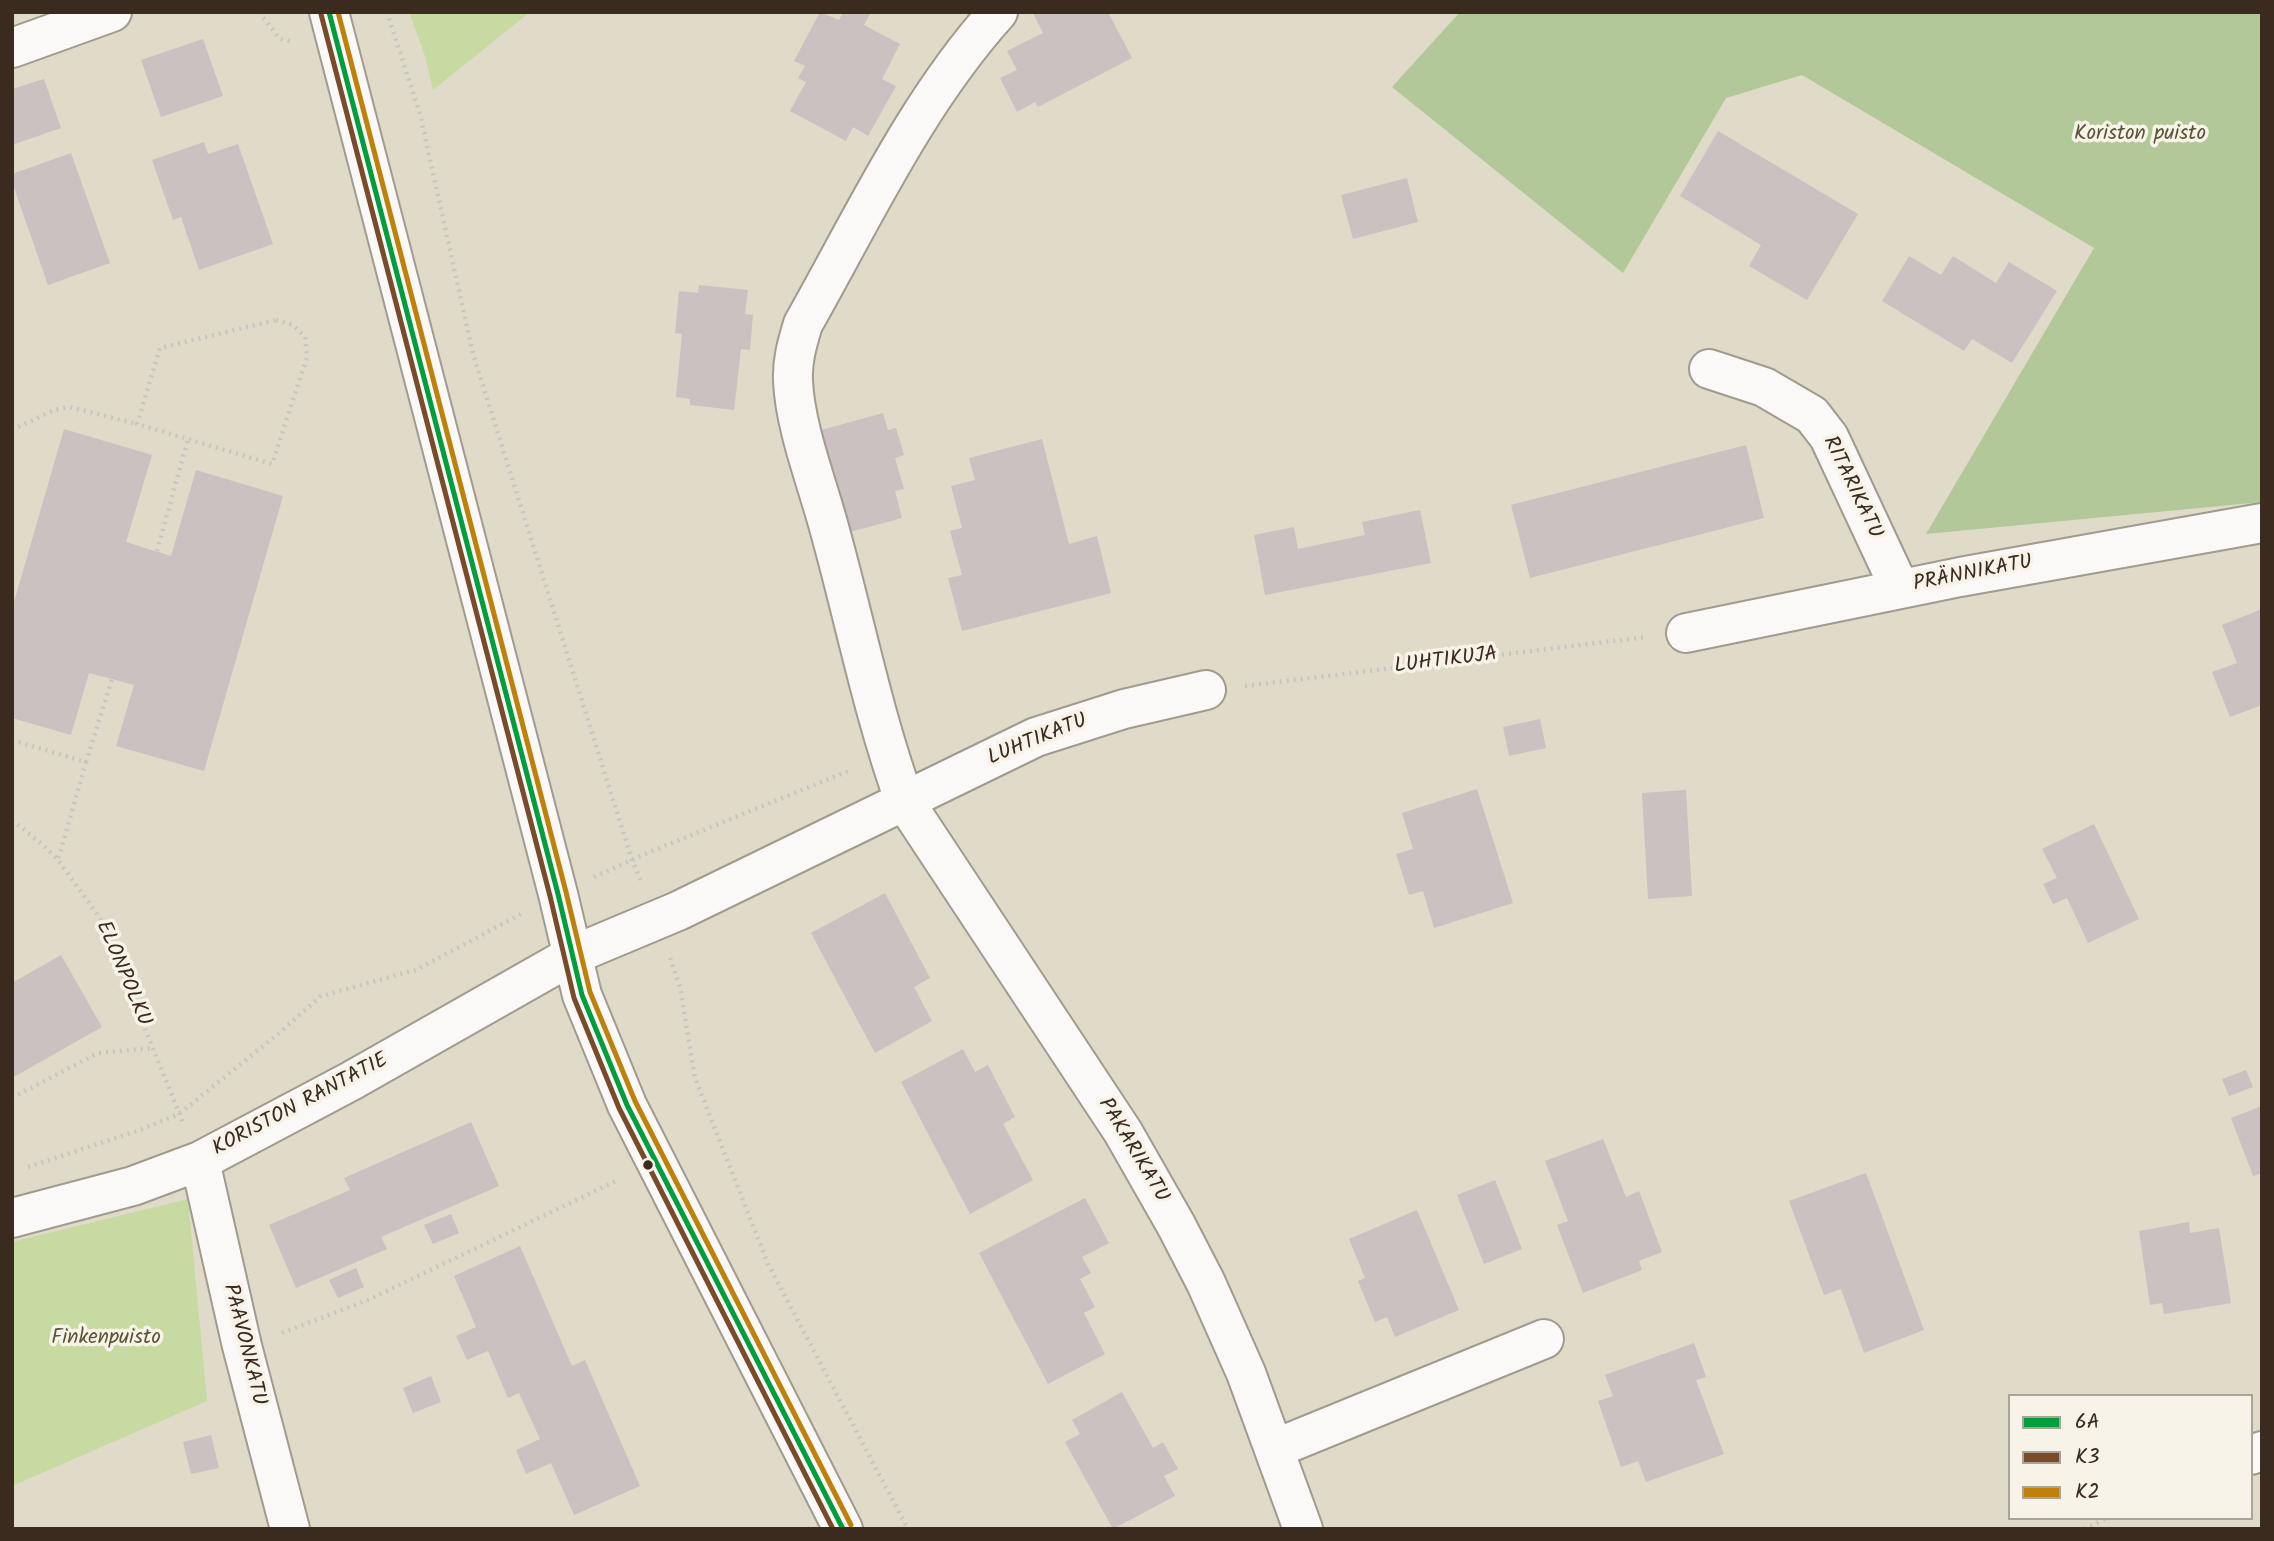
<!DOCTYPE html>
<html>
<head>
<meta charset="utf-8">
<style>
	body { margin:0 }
	#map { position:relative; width:2274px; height:1541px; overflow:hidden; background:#e0dac8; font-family:Kalam,sans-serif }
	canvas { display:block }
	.frame { position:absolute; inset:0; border:14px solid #3b2a1e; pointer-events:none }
	.legend { position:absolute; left:2008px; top:1394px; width:245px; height:126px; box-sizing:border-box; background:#f7f3e8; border:2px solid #aca397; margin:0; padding:9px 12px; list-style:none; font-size:21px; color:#3b2a1e }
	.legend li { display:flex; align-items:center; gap:14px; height:35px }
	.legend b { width:35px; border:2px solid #aca397 }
</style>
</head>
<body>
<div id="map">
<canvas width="2274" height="1541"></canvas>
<div class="frame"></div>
<ul class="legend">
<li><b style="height:9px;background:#009e3d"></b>6A</li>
<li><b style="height:9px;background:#7a4b2a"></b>K3</li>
<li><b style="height:9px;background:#bf8109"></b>K2</li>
</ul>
</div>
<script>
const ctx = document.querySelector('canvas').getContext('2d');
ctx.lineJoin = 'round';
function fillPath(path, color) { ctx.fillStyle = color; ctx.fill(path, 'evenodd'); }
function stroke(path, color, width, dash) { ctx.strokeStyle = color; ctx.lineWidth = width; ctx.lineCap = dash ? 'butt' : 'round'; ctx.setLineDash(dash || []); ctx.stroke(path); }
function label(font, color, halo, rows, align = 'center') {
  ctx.font = font + ' Kalam,sans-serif'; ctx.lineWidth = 7; ctx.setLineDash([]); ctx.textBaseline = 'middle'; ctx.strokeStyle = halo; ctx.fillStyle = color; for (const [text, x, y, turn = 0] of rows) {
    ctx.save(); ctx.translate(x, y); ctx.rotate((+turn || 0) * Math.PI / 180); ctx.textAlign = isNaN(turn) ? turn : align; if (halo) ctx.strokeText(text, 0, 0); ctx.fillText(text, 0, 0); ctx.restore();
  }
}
fillPath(new Path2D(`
	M409,12h121l-97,78 -8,-34z
	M188,1199l19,202 -195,85v-244z`), '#c7daa2');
fillPath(new Path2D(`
	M1460,12h802v490l-336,32 168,-286 -292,-173 -76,23 -103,175 -231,-186z`), '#b3c898');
fillPath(new Path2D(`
	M820,12l19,8 4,-8h28l-7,13 36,19 -18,35 14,7 -28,50 -15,-9 -7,14 -56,-30 16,-29 -8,-4 7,-12 -11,-5z
	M1108,12l24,46 -94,49 -3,-5 -18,10 -17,-34 17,-8 -10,-19 36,-18 -10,-20z
	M203,39l20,57 -62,21 -20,-57z
	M44,79l17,49 -49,17v-56z
	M1718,131l140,83 -51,86 -58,-34 12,-21 -81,-49z
	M204,142l4,12 30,-10 35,100 -74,26 -18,-53 -8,3 -21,-60z
	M71,153l39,110 -62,22 -36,-103v-8z
	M1407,178l11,44 -65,17 -12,-44z
	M1909,256l32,19 12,-19 43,27 13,-21 48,29 -45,72 -40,-24 -8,12 -82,-50z
	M699,285l49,5 -3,24 8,1 -3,35 -9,-1 -7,61 -44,-5v-6l-14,-2 6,-63 -7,-1 4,-42 19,2z
	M883,413l5,17 8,-2 8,27 -9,3 9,31 -9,2 7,27 -56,15 -28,-102z
	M64,429l88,26 -26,87 45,14 25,-86 87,26 -79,275 -88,-25 18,-61 -22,-6 -23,-6 -18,62 -59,-17v-109z
	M1042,439l27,105 28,-8 14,57 -149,38 -14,-53 14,-3 -12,-44 12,-3 -11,-42 24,-6 -6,-22z
	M1746,445l18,73 -234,60 -19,-73z
	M1420,510l11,53 -166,32 -11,-60 40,-8 4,22 67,-14 -3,-13z
	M2262,609v96l-32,12 -18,-45 25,-9 -15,-38z
	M1540,719l6,29 -37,8 -6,-29z
	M1477,789l36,114 -79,25 -11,-37 -14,4 -13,-41 17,-5 -11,-36z
	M1686,790l6,106 -44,3 -6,-106z
	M2094,824l45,95 -51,24 -21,-45 -14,6 -10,-20 14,-6 -15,-29z
	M885,893l45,85 -16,9 18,34 -57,32 -64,-120z
	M61,955l41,72 -90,51v-95z
	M963,1049l12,23 13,-7 27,52 -12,7 30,56 -63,34 -69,-132z
	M2246,1070l7,17 -24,9 -7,-17z
	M2262,1106v67l-9,3 -22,-58z
	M471,1122l28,64 -118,51 6,12 -91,39 -27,-63 81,-35 -6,-12z
	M1603,1139l23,58 13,-6 23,61 -23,9 3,9 -59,23 -26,-68 11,-4 -23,-60z
	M1866,1173l58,157 -60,23 -23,-64 -17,6 -35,-94z
	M1495,1180l27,69 -38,15 -27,-69z
	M1085,1198l24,45 -27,14 9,16 -11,6 15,28 -11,6 21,41 -57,30 -69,-131z
	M1417,1210l42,100 -64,27 -8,-20 -12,5 -17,-41 7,-3 -16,-39z
	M451,1214l8,19 -26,11 -9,-19z
	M2189,1222l1,11 29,-5 12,75 -67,11 -2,-11 -12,2 -11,-74z
	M520,1246l52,120 13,-6 55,126 -66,29 -23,-52 -25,11 -10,-24 24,-11 -21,-46 -11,5 -20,-47 -21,9 -11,-24 20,-9 -22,-51z
	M356,1268l8,19 -26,11 -9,-18z
	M1694,1343l12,34 -10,3 28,74 -78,28 -8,-21 -17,6 -23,-66 15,-5 -8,-21z
	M431,1376l10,26 -28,11 -10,-25z
	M1122,1392l31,56 10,-6 15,27 -14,7 11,20 -62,33 -48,-87 15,-8 -8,-14z
	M211,1435l8,33 -28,6 -8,-32z`), '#cbc1c1');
const minor = new Path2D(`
	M329,12l229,882 24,101 45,110 216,424
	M998,12c-82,91 -135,206 -195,312 -6,20 -11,37 -10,57 2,47 25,104 37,150 25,90 43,183 75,271l218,330 53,93 30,58 40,90 57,156
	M12,48l100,-36
	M1709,369l55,18 48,28 17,22 71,152
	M1686,633l274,-56 302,-54
	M200,1161l42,185 48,183
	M12,1218l121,-32 67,-25 151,-80 222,-126 105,-44 358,-174 88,-28 82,-19
	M1274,1449l270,-110
	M2251,1455l11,-4`);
stroke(minor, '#a19b8f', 42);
stroke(new Path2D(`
	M259,12l21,27 14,3
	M387,12l33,102 53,240 159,506 9,21
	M276,320l17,5 12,12 2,20 -35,107 -135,-40 23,-76z
	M12,430l42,-20 16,-3 67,17
	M157,551l31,-112
	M1245,686l401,-49
	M12,740l74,22 -28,98
	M86,762l26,-83
	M12,820l32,26 14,14 42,58 84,207
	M594,877l58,-26 199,-81
	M670,958l10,29 15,91 73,186 140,265
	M12,1098l86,-45 54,-5
	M28,1167l112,-37 39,-16 99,-80 43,-38 95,-26 105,-56
	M282,1333l88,-34 248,-119
	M2084,1529l23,-11`), '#c8c6c1', 4.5, [2, 5]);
stroke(minor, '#faf9f7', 38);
stroke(new Path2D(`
	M329,12l229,882 24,101 45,110 216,424`), '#009e3d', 5);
stroke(new Path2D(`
	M321,14l229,882 24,102 45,110 214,421`), '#7a4b2a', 5);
stroke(new Path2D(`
	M338,12l228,880 24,100 45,109 216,424`), '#bf8109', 5);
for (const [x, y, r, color] of [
	[648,1165,6,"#3b2a1e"]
]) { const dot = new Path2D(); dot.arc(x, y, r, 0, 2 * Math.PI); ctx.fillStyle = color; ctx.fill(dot); stroke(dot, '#f7f3e8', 2.5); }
label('21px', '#595637', '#f7f3e8', [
	["Koriston puisto",2140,135],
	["Finkenpuisto",106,1339]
]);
label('21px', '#3b2a1e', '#f7f3e8', [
	["RITARIKATU",1851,488,64],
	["PRÄNNIKATU",1973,575,-11],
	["LUHTIKUJA",1446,662,-7],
	["LUHTIKATU",1038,741,-22],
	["ELONPOLKU",122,974,67],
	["KORISTON RANTATIE",301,1106,-28],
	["PAKARIKATU",1132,1151,59],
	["PAAVONKATU",243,1345,76]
]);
</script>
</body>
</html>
